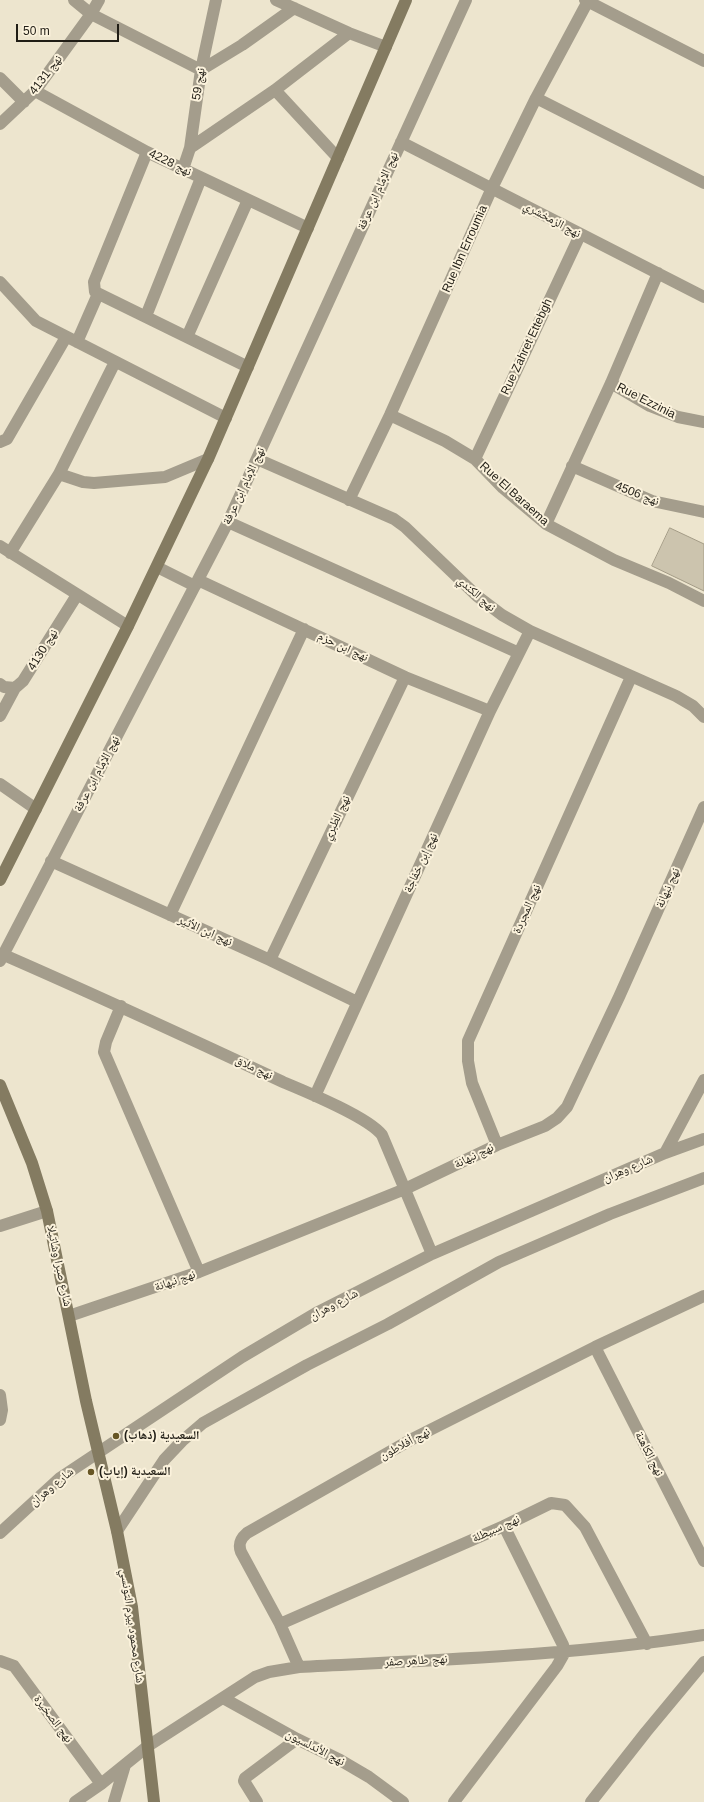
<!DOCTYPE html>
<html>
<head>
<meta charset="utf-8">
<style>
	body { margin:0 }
	#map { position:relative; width:704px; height:1802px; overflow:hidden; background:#ede5ce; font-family:Helvetica,sans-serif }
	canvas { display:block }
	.scale { position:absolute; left:16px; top:24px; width:103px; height:18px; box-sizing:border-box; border:2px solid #201d15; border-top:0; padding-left:5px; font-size:12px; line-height:14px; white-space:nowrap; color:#201d15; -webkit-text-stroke:3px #fbf2dc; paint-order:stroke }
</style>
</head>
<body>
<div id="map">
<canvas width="704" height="1802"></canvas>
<div class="scale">50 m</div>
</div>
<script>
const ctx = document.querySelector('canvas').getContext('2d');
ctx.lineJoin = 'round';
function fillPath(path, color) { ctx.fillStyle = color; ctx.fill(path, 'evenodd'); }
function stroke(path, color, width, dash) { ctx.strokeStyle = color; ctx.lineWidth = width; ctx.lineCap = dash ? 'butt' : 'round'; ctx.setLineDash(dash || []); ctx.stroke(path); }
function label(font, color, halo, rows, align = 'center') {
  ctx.font = font + ' Helvetica,"Noto Naskh Arabic",sans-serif'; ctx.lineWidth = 4; ctx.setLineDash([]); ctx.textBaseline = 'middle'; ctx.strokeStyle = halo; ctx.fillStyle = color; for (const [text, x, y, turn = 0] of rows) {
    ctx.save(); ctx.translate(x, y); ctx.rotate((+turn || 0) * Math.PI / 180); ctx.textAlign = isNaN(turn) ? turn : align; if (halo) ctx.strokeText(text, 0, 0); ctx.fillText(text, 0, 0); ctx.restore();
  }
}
const building = new Path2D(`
	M670,528l34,16v47l-52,-25z`);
fillPath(building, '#ccc4ae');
stroke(building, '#a49c87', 1);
stroke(new Path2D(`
	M74,0l17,14 110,56 41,-25 52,-37
	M276,0l73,33 37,14
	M585,0l119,61
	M0,78l24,24
	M275,90l63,68
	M35,91l112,61 161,76
	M536,98l168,85
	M0,124l35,-33 56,-77 8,-14
	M401,142l303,155
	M190,148l85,-58 74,-57
	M147,152l-53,130 1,10 153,75
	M183,169l7,-21 11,-78 15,-70
	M0,282l36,39 190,97
	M146,316l55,-138
	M187,337l61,-137
	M77,342l21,-48
	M611,383l39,23 28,11 26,5
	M390,415l55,26 30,18 28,29 43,36 68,36 55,23 35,18
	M0,442l7,-3 59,-102
	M257,459l137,60 11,8 72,69 25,19 28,16 146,65 17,10 11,11
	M475,459l105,-224
	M572,466l80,35 52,11
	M59,474l56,-112
	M349,500l41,-85 102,-227 44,-90 52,-97
	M228,522l291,131
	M546,524l65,-141 47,-110
	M0,546l128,80
	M10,553l49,-79 24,8 11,1 71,-6 43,-18
	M157,567l38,19
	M198,580l207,97 85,34
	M0,684l4,3 11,1 8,-7 54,-86
	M0,716l15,-28
	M0,784l36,25
	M51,861l219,99 87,42
	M170,915l134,-286
	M4,955c94,41 187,84 279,127 24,10 85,35 99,53l50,119
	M270,960l135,-283
	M0,961l228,-439 238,-522
	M121,1006l-15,36 -2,10 95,220
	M315,1096l175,-385 40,-80
	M497,1145l-25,-62 -4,-22v-20l163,-364
	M665,1153l39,-73
	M0,1226l47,-15
	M69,1316l130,-44 206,-83 92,-44 48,-19 12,-8 10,-11 52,-110 85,-190
	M595,1347l109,214
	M0,1395l2,15 -2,10
	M117,1531l47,-71 18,-19 21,-18 104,-58 81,-41 111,-62 111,-48 94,-36
	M0,1533l60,-55 182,-121 76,-45 114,-58 233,-101 39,-14
	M280,1624l224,-98 47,-23 14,2 20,22 62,117
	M0,1661l14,5 87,118
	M299,1667l-19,-43 -39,-72c-3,-8 -1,-13 6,-19l167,-95 181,-91 109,-51
	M223,1698l74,41 43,21 29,17 34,25
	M75,1802l26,-18 47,-38 107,-69 14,-5 30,-5c135,-7 271,-11 405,-32
	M114,1802l11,-37
	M257,1802l-13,-21 1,-3 52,-39
	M454,1802l103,-136 8,-14 -2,-7 -59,-119
	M591,1802l55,-70 58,-70`), '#a49d8c', 12);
stroke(new Path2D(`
	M0,880l128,-254 80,-167 198,-459
	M0,1085l32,78 15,48 39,190 31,130 15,76 22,195`), '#847b61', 12);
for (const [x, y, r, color] of [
	[116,1436,4,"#675624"],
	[91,1472,4,"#675624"]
]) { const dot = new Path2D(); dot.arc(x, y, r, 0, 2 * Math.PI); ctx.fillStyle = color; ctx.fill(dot); stroke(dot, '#fbf2dc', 1.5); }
label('12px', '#201d15', '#fbf2dc', [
	["نهج 4131",46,75,-53],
	["نهج 59",199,84,-81],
	["نهج 4228",170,163,26],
	["نهج الإمام ابن عرفة",378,191,-66],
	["نهج الزمخشري",552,220,28],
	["Rue Ibn Erroumia",465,249,-66],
	["Rue Zahret Ettebgh",527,347,-65],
	["Rue Ezzinia",646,401,27],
	["نهج الإمام ابن عرفة",244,486,-65],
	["Rue El Baraema",514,494,42],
	["نهج 4506",637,494,21],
	["نهج الكندي",476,594,41],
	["نهج ابن حزم",343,647,25],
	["نهج 4130",43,650,-58],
	["نهج الإمام ابن عرفة",97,774,-62],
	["نهج الطبري",337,818,-65],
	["نهج إبن خفاجة",421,863,-65],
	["نهج نبهانة",668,888,-66],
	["نهج المجردة",527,909,-66],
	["نهج ابن الأثير",205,931,24],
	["نهج ملاق",254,1068,25],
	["نهج نبهانة",474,1156,-26],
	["شارع وهران",628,1169,-23],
	["شارع صبرا وشاتيلا",59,1266,78],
	["نهج نبهانة",175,1281,-19],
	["شارع وهران",334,1305,-28],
	["نهج أفلاطون",405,1444,-28],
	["نهج الكاهنة",649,1454,63],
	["شارع وهران",52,1487,-40],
	["نهج سبيطلة",496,1529,-24],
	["شارع محمود بيرم التونسي",132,1626,82],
	["نهج طاهر صفر",416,1661,-3],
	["نهج الصخيرة",53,1719,53],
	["نهج الأندلسيون",315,1748,27]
]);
label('bold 12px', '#201d15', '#fbf2dc', [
	["السعيدية (ذهاب)",124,1436],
	["السعيدية (إياب)",99,1472]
], 'left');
</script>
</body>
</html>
